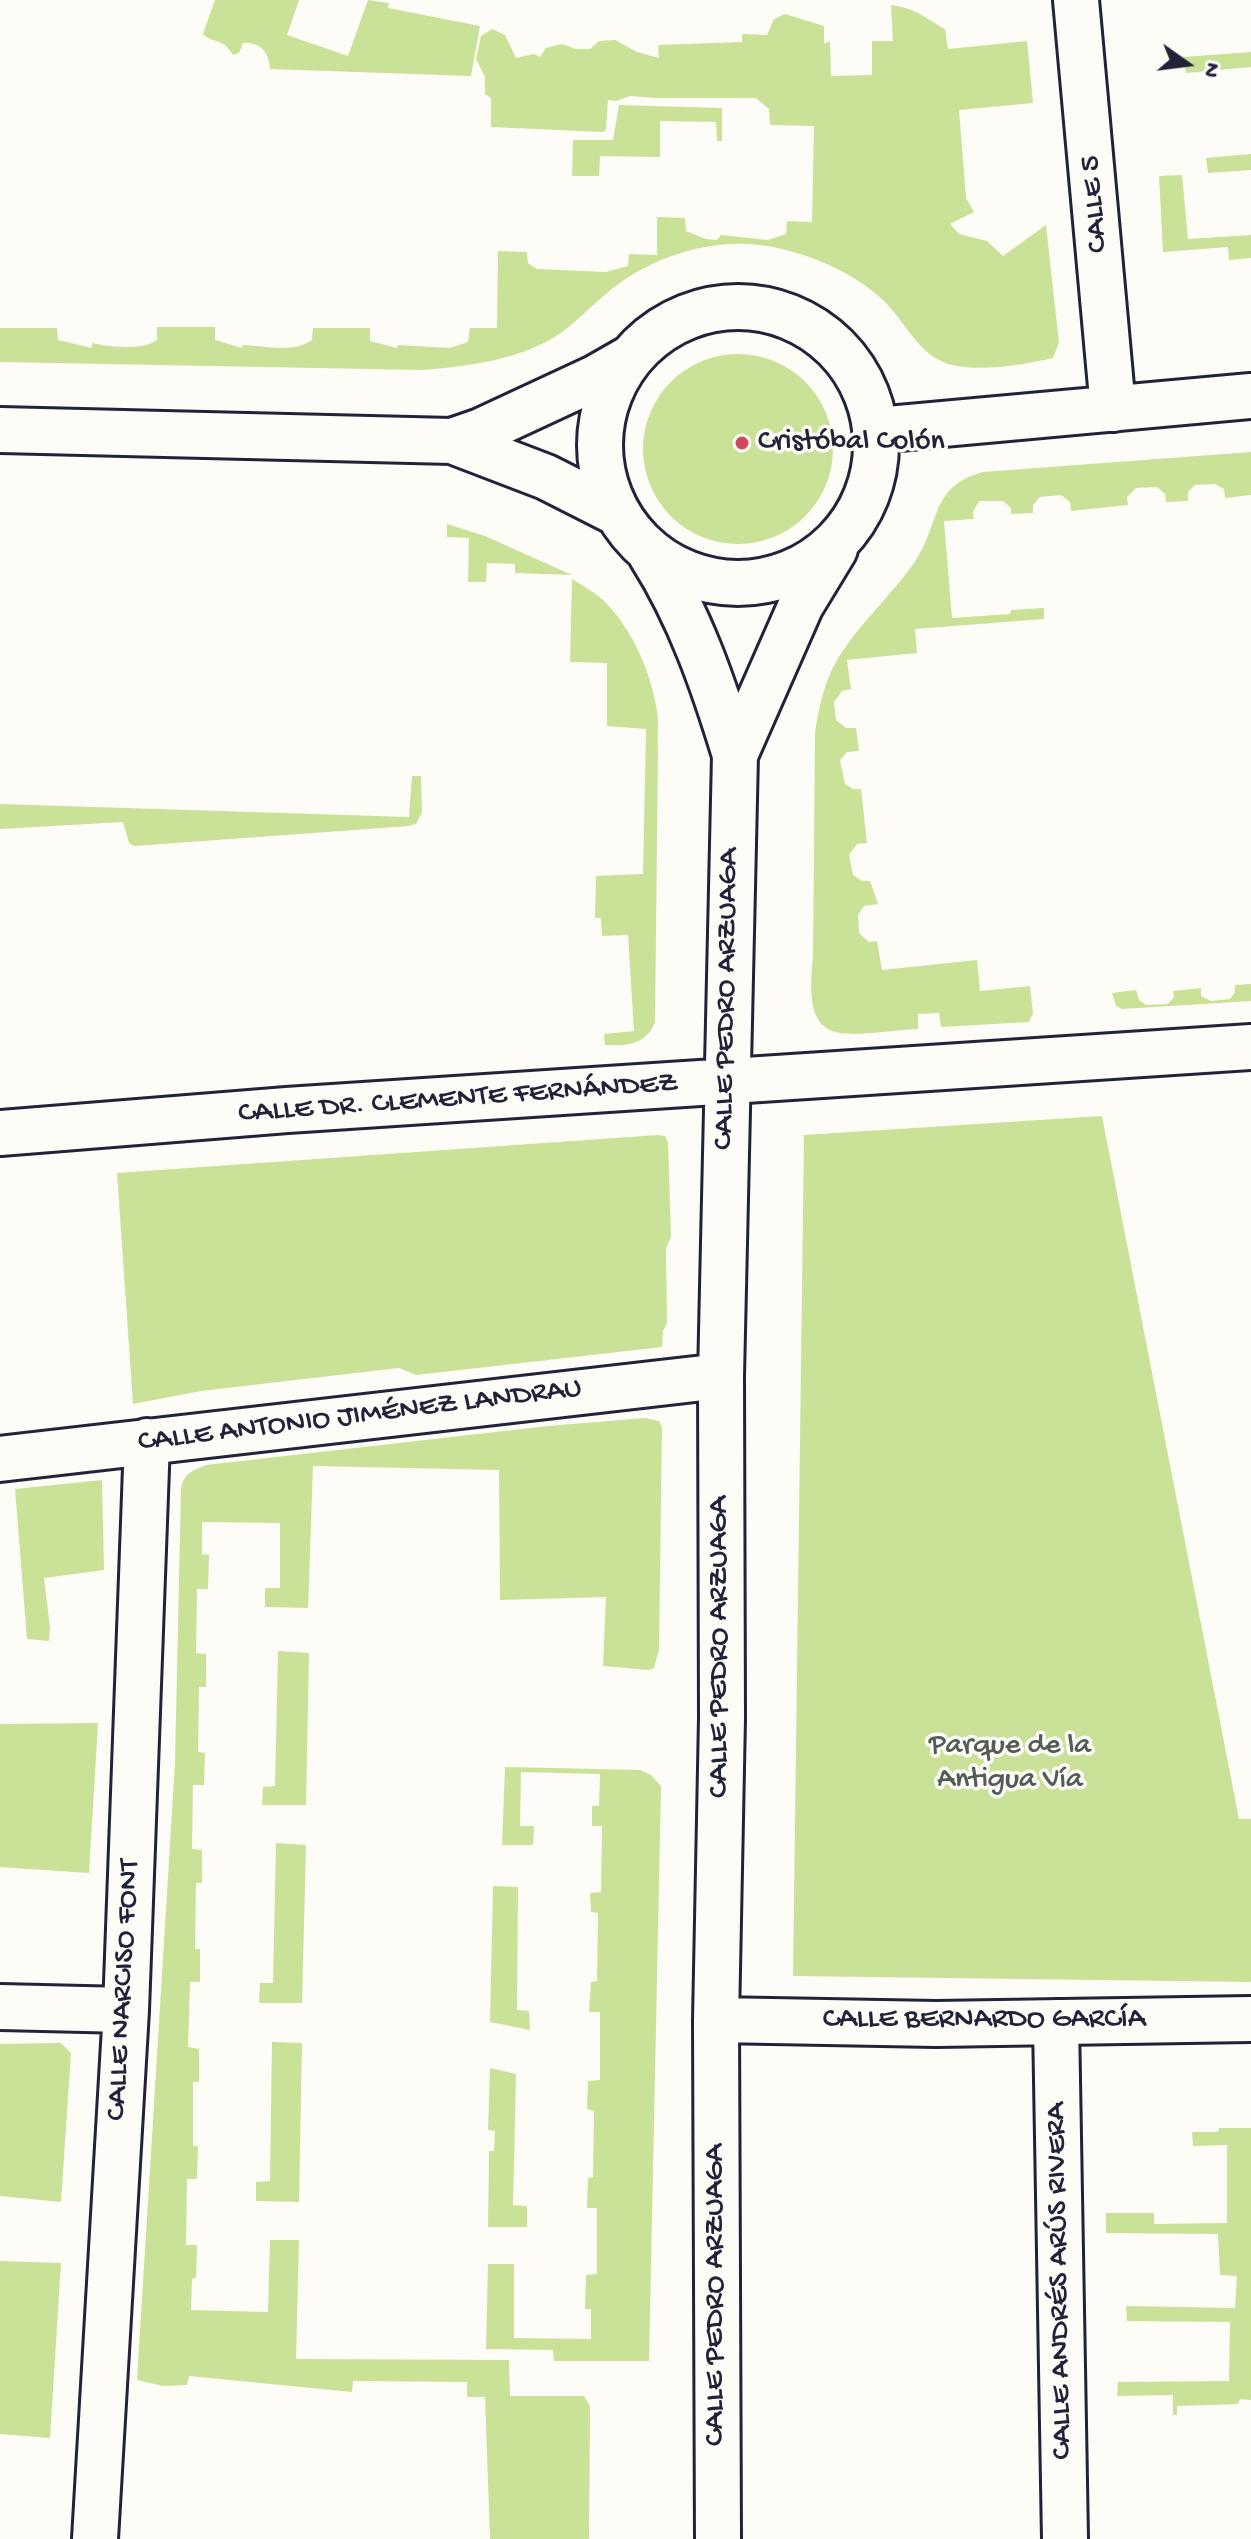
<!DOCTYPE html>
<html>
<head>
<meta charset="utf-8">
<style>
	body { margin:0 }
	#map { position:relative; width:1251px; height:2539px; overflow:hidden; background:#fdfcf7; font-family:"Gochi Hand",sans-serif }
	canvas { display:block }
	.north { position:absolute; left:1147px; top:24px; width:80px; height:80px; -webkit-text-stroke:6px #fdfcf7; paint-order:stroke; rotate:104deg; font-size:22px; font-weight:700; line-height:32px; text-align:center; color:#22223b }
	.north::after { content:''; display:block; margin:auto; width:28px; height:36px; background:#22223b; clip-path:polygon(50% 0,100% 100%,50% 72%,0 100%) }
</style>
</head>
<body>
<div id="map">
<canvas width="1251" height="2539"></canvas>
<div class="north">N</div>
</div>
<script>
const ctx = document.querySelector('canvas').getContext('2d');
ctx.lineJoin = 'round';
function fillPath(path, color) { ctx.fillStyle = color; ctx.fill(path, 'evenodd'); }
function stroke(path, color, width, dash) { ctx.strokeStyle = color; ctx.lineWidth = width; ctx.lineCap = dash ? 'butt' : 'round'; ctx.setLineDash(dash || []); ctx.stroke(path); }
function label(font, color, halo, rows, align = 'center') {
  ctx.font = font + ' "Gochi Hand",sans-serif'; ctx.lineWidth = 7; ctx.setLineDash([]); ctx.textBaseline = 'middle'; ctx.strokeStyle = halo; ctx.fillStyle = color; for (const [text, x, y, turn = 0] of rows) {
    ctx.save(); ctx.translate(x, y); ctx.rotate((+turn || 0) * Math.PI / 180); ctx.textAlign = isNaN(turn) ? turn : align; if (halo) ctx.strokeText(text, 0, 0); ctx.fillText(text, 0, 0); ctx.restore();
  }
}
fillPath(new Path2D(`
	M215,0h84l-12,35 61,21 20,-56 21,3 -1,5 92,18 -9,50 -201,-7c-1,-17 -9,-27 -27,-26l-4,10 -6,2c-13,-20 -19,-10 -30,-21z
	M891,5c25,3 34,13 54,24l3,20 79,-8 6,62 -74,7 7,88 8,14 -24,12 9,10 28,7 16,15 43,-31 13,118 -6,15c-30,7 -87,17 -114,2 -24,-13 -35,-39 -54,-58 -32,-32 -92,-56 -137,-58 -51,-2 -103,17 -141,49 -21,17 -36,36 -61,49 -40,20 -80,24 -123,28l-423,-8v-34h57l1,12 34,8v-5c17,4 51,8 65,-3v-13h58v13l27,8 1,-3c21,1 52,8 69,-5l1,-12h57v13l27,7 1,-3 52,3 18,-6 2,-14h27l1,-77 29,1 1,11 9,6 69,3 22,-6 1,-12 28,1v-38l28,1 1,13 20,8 11,1 4,-5 47,5 18,-6 1,-13 25,1 2,-96 -44,-1 -1,-16 -13,-11h-100l-26,-2 -14,5 -8,-1 -2,30 -3,2 -112,-5v-29l-6,-4v-17l-9,-18 5,-23 11,-7 13,6 11,23 18,-4 6,3 6,-9 16,-4 14,5h14l9,-8 16,-1 22,12 22,6 -1,-13 84,-3v-8l25,1 7,-16 11,-5 39,12v18l6,-3 1,35 41,-1v-34h21z
	M1251,52v15l-65,6 -3,-16z
	M619,105l103,3v33h-5l-1,-19 -56,-1v36l-60,-1 -1,20h-27l1,-36h40z
	M1251,154v16l-43,3 -2,-15z
	M1182,175l6,64 63,-4v23l-22,2 -1,-13 -65,5 -4,-76z
	M643 449a95 95 0 1 1 190 0a95 95 0 1 1-190 0Z
	M1251,452v43l-26,3 -1,-9 -9,-5 -20,1 -7,7v9l-22,1 -1,-8 -8,-7 -21,1 -9,9 1,8 -57,6 -1,-9 -9,-7 -21,2 -7,8v8l-22,1v-6l-8,-7h-24l-6,11 1,7 -30,2 8,97 58,-4 1,-4 33,-2v11l-129,10 2,24 -70,7 4,29 -9,2 -8,11 2,18 10,8h10l3,23 -12,1 -7,8 5,24 8,5h8l6,54 -10,1 -8,11 4,20 9,6h8l8,23 -14,2 -6,9 1,18 10,9 8,-1 5,29 95,-10 3,31 50,-5 3,27 -4,9 -88,5 -2,-14 -21,1v15c-75,4 -116,26 -105,-72l2,-225c3,-17 6,-36 13,-53 17,-44 62,-80 88,-119 24,-36 14,-74 67,-88z
	M447,524l38,12 87,39 -57,-2v-9l-28,-1 -1,19h-18l1,-44 -22,-1z
	M572,579c10,6 22,13 31,21 29,28 48,72 54,111 2,11 0,25 1,37l-3,274c-9,23 -28,24 -50,23l-1,-11 30,-3 -6,-96 -26,1 -1,-18h-6l1,-42 47,-2 3,-145 -39,-3v-63l-37,-1z
	M412,776h9l1,36 -6,12 -7,2 -275,20 -5,-3 -6,-21 -123,7v-25l409,13z
	M1251,984v17l-129,8 -6,-3 -4,-13 24,-3 3,10 7,5 22,-1 6,-7 -1,-6 28,-3v8l10,5 19,-2 5,-7v-7z
	M1102,1116l137,703h12v163l-458,-6 11,-841z
	M658,1135l7,1 3,6 3,95 -5,11 1,75 -4,8 -1,16 -246,28 -17,-7 -198,23 -68,13 -16,-231z
	M645,1418l14,3 3,6 -3,223 -5,18 -6,2 -45,-4 3,-69 -106,3 -1,-130 -186,-4 -5,142 -43,-1v-19h15v-65l-78,-1v32l7,1 -1,34h-11l-1,64 10,1v33h-7l-1,65 7,1 -1,32h-11l-1,64 10,1v33h-6l-1,66h5v33h-10l-2,65 11,2v33h-6v64h5l-1,33h-10l-1,66h11l-1,33 -4,1 -1,31 77,2 2,-72h29l-3,119 213,1 1,36h74l6,10 -1,133h-99l-5,-142h-18v-15l-114,-1 -1,11 -163,-16 -2,9 -24,1 -26,-6 38,-617 6,-274c3,-16 11,-18 25,-24l342,-39z
	M102,1480l2,90 -60,8 6,50 -1,13 -22,-2 -12,-150z
	M278,1651l31,2 -3,152h-44l1,-18 12,-1z
	M98,1723l-9,150 -89,-6v-143z
	M505,1767l135,3 11,5 10,11 -12,575h-95l-1,-11 -67,-1 2,-85h26v74l77,1v-30h-6l1,-34 11,-1v-66h-10l1,-30 5,-1 1,-66 -7,-2 1,-28 12,-1v-68h-11l2,-30 6,-1 1,-68 -7,-1 -1,-19 11,-1 1,-66h-10v-20h7l1,-32 -79,-2 -1,54h14l-1,19h-31z
	M276,1843l30,2 -4,158h-43l1,-20h13z
	M493,1886l25,1 -1,123 12,1 1,19 -40,-8z
	M272,2042l30,1 -3,159 -43,-1v-19l14,-1z
	M61,2043l10,10 -10,149 -61,-6v-152z
	M490,2068l26,6 -3,131 14,1v21h-39l1,-76h5l1,-20 -7,-1z
	M1219,2128h32v272l-11,-1 -2,5 -61,2v9h-4v-20l-56,1 1,-14 111,-1 1,-59 -103,-1 -1,-15 109,2 2,-32 -17,-1 -2,-41 -112,-1v-20h48v11l73,-1v-78l-34,1 -1,-14h26z
	M0,2261l61,2 -11,175 -50,-4z`), '#c9e298');
const minor = new Path2D(`
	M1076,0l37,409
	M600 445a138 138 0 1 1 276 0a138 138 0 1 1-276 0Z
	M0,430l452,11 29,-10 114,-53 35,-20
	M877,430l374,-34
	M452,441l94,36 71,36
	M651,555c39,61 63,131 84,200l-14,621 1,342 -6,302 2,519
	M735,755l66,-150 34,-56
	M0,1133l287,-23 964,-63
	M0,1459l721,-83
	M0,2007l126,3
	M716,2020l220,4 315,-5
	M1056,2022l9,517
	M95,2539l31,-529 21,-569`);
stroke(minor, '#22223b', 50);
stroke(minor, '#fdfcf7', 44);
for (const [x, y, r, color] of [
	[742,443,8,"#d1495b"]
]) { const dot = new Path2D(); dot.arc(x, y, r, 0, 2 * Math.PI); ctx.fillStyle = color; ctx.fill(dot); stroke(dot, '#fdfcf7', 3); }
label('30px', '#22223b', '#fdfcf7', [
	["CALLE 5",1096,204,-95],
	["CALLE PEDRO ARZUAGA",728,999,-89],
	["CALLE DR. CLEMENTE FERNÁNDEZ",458,1100,-4],
	["CALLE ANTONIO JIMÉNEZ LANDRAU",360,1417,-7],
	["CALLE PEDRO ARZUAGA",721,1647,-90],
	["CALLE NARCISO FONT",125,1990,-87],
	["CALLE BERNARDO GARCÍA",984,2021],
	["CALLE ANDRÉS ARÚS RIVERA",1061,2281,-91],
	["CALLE PEDRO ARZUAGA",717,2295,-90]
]);
label('30px', '#22223b', '#fdfcf7', [
	["Cristóbal Colón",758,443]
], 'left');
label('30px', '#545c57', '#fdfcf7', [
	["Parque de la",1010,1747],
	["Antigua Vía",1010,1781]
]);
</script>
</body>
</html>
